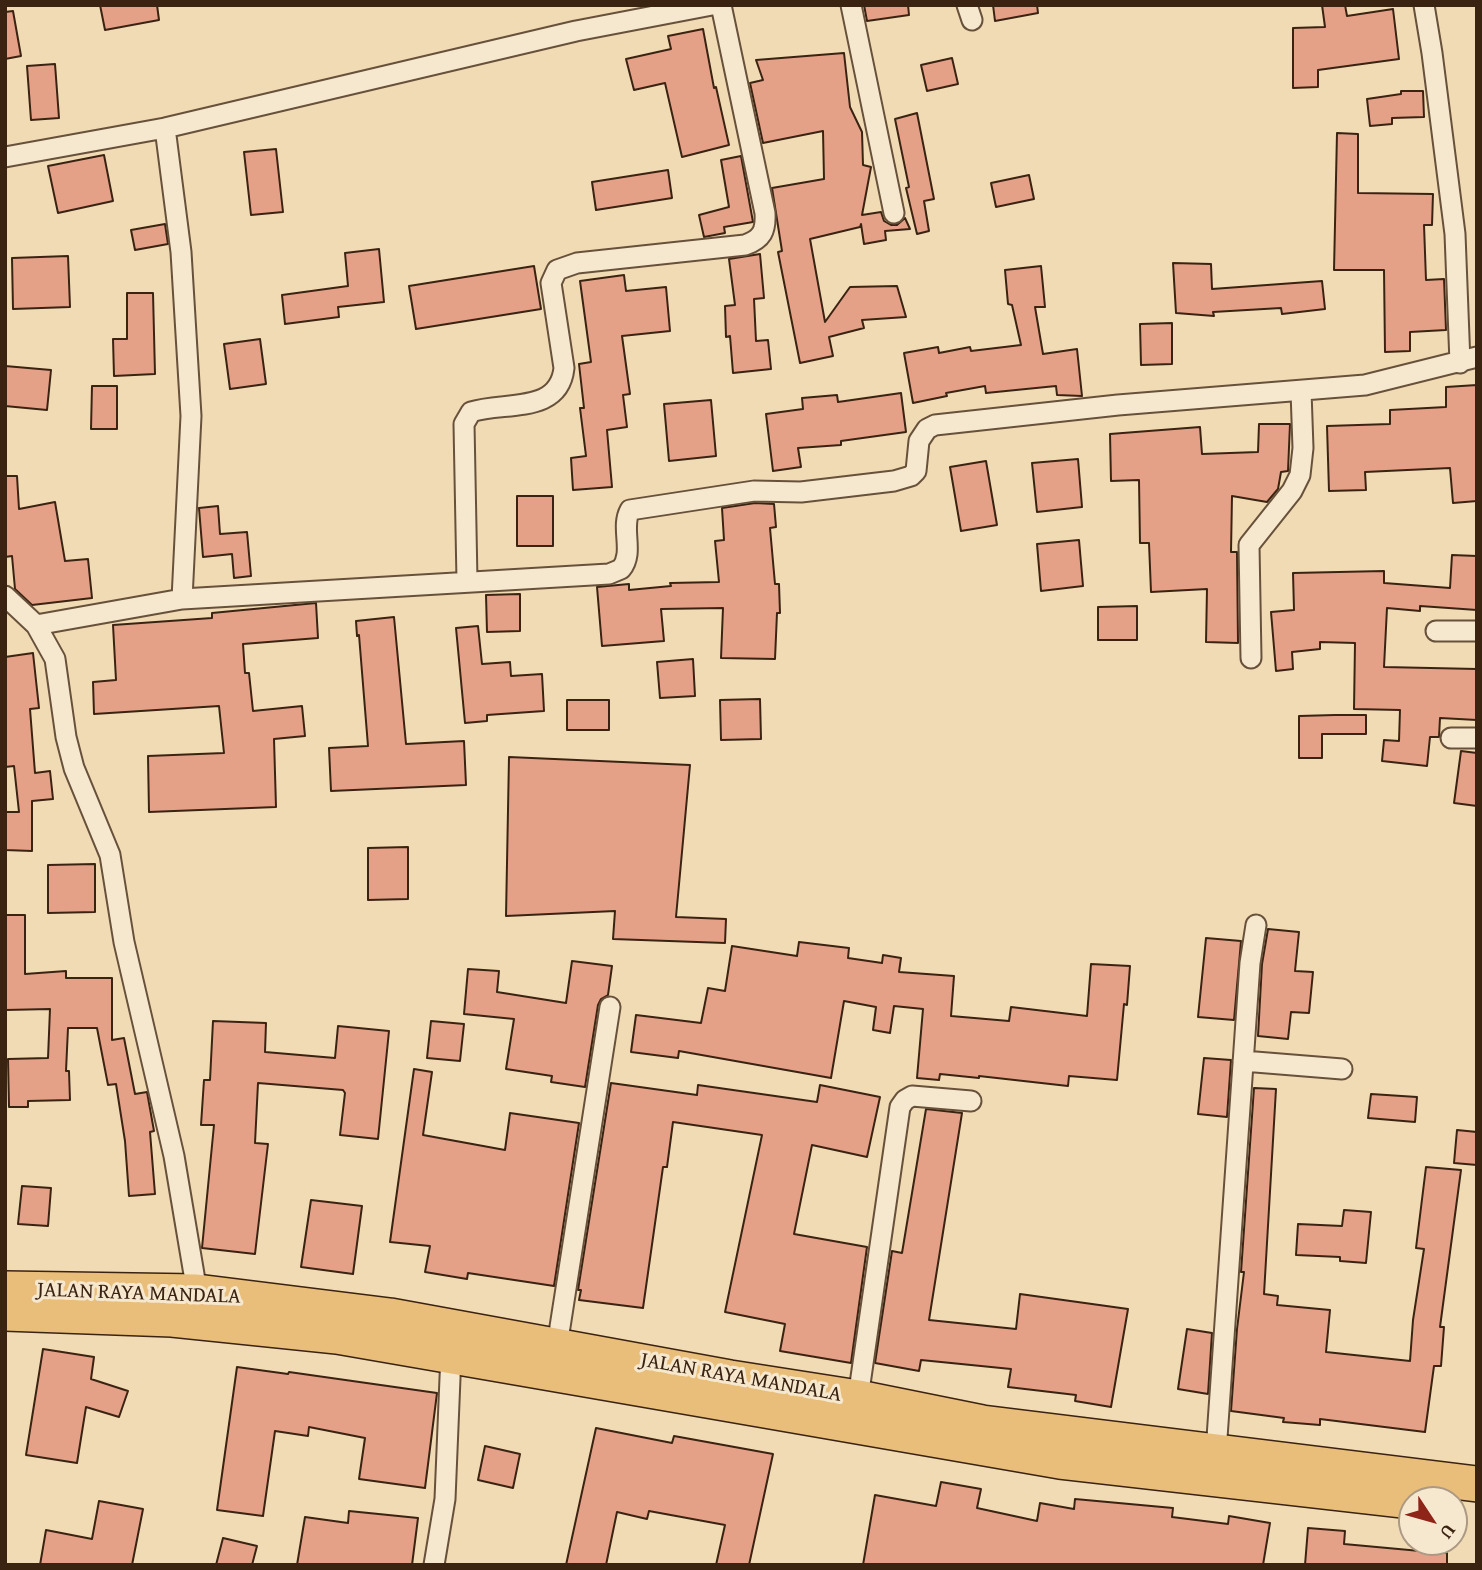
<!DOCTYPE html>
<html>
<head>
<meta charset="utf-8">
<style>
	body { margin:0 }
	#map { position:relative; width:1482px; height:1570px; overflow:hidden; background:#f1dbb5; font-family:"Gentium Book Plus",serif }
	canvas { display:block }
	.frame { position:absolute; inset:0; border:7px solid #3b2312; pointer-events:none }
	.north { position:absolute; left:1398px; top:1486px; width:70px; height:70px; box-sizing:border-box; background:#f6e8cf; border:2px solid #ab9983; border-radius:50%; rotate:126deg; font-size:19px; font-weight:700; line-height:28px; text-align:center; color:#3b2312 }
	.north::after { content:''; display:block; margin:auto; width:24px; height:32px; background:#8f2418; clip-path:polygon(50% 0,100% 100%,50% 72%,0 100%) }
</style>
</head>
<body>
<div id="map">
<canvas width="1482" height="1570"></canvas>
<div class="frame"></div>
<div class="north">U</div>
</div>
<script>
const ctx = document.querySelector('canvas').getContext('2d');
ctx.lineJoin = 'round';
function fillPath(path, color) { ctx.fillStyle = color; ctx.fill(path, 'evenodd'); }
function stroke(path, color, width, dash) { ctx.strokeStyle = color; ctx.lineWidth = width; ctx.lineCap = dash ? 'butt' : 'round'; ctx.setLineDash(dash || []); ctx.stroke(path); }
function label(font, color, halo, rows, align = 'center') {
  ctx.font = font + ' "Gentium Book Plus",serif'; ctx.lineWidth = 6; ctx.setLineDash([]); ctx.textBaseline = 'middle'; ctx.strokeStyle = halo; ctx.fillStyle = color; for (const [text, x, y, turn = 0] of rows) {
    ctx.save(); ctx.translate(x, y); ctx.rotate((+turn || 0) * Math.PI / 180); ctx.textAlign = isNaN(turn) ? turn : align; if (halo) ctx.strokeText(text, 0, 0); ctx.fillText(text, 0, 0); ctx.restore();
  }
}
const building = new Path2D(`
	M100,5h57l2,15 -54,10z
	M864,5h44l1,10 -42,6z
	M993,5h44l1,8 -43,8z
	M1322,5h23l2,11 46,-7 6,50 -81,11v17l-25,1v-60l32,-1z
	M13,11l8,45 -16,3v-47z
	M703,29l11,59 2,-1 13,58 -47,12 -17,-74 -31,7 -8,-31 45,-10 -3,-13z
	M844,53l6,54 12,25 1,33 8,2 -9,48 19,-3 3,9 7,4h6l8,-7 5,11 -25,2 1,9 -22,4 -3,-20 -1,3 -50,12 15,83 25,-35 47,-1 9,31 -44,3 2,8 -35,9 4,19 -33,7 -22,-111 4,-1 -10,-63 52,-9 -1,-48 -60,12 -13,-60 13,-3 -7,-20z
	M952,58l6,26 -31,7 -6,-26z
	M55,64l4,54 -28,2 -4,-54z
	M1401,91h22l1,26 -32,1v6l-22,2 -3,-27 34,-5z
	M917,113l17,86 -10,2 5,30 -12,3 -11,-46 3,-1 -14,-68z
	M1337,133l21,1v59l75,1 -1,31h-8l2,55 18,-1 2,51 -36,2v19l-25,1 -1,-82h-50z
	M276,149l7,63 -32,3 -7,-63z
	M104,155l9,46 -55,12 -10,-47z
	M741,156l12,66 -29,5 1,6 -21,4 -5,-22 30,-8 -8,-47z
	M668,170l4,28 -76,12 -4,-28z
	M1029,175l5,24 -38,8 -5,-24z
	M165,224l3,20 -33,6 -4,-20z
	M379,249l5,53 -46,5 1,10 -54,7 -3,-29 66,-9 -3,-33z
	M760,254l4,44 -10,1 2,42 12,-1 3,29 -38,4 -3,-37 -4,1 -1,-31 10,-1 -6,-46z
	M68,256l2,51 -57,2 -1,-51z
	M1173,263l38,1 1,25 110,-8 3,28 -43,5 -1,-6 -68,4 1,4 -38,-3z
	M534,266l7,43 -125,20 -7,-43z
	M1041,266l4,41h-10l8,47 34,-5 5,47 -25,-1 -1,-9 -70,7 -1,-7 -39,7 1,3 -34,7 -9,-50 34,-6 1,6 31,-6 1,4 50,-6 -9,-40 -4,-1 -3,-34z
	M624,275l2,16 40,-4 4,44 -48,5 8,58 -7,1 4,32 -20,3 5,57 -39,3 -2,-32 15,-2 -6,-48h4l-5,-44 12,-2 -11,-81z
	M127,293h26l2,81 -41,2 -1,-37h14z
	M1172,323v41l-31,1 -1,-41z
	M260,339l6,45 -36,5 -6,-45z
	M5,366l46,4 -4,40 -42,-4z
	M1477,385v116l-24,2 -3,-35 -85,4 1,18 -37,1 -2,-65 63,-2v-14l56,-3v-20z
	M92,386h25v43h-26z
	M901,393l5,39 -65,9v4l-43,3 3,19 -28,4 -7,-57 37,-5 -1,-11 35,-3 1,7z
	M711,400l5,56 -47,5 -5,-57z
	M1259,424h31l-2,47 -7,1 -3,17 -11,13 -35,-6 -1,56h6l1,91 -32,-1 1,-53 -56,3 -2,-49h-9l-1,-63 -28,1 -1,-47 90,-7 2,27 56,-2z
	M1078,459l4,48 -45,5 -5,-49z
	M986,461l11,64 -36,6 -11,-64z
	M5,476h12l2,33 36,-7 10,59 23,-2 4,39 -60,7 -17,-16 -3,-33 -7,1z
	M517,496h36v50h-36z
	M755,503l19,1 2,23 -6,1 5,56h4l1,29h-3l-2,46 -54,-1 2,-50 -62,1 3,32 -62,5 -5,-59 32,-3v6l42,-4 -1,-3 49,-1 -4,-41 9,-1 -2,-32z
	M218,506l2,28 27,-2 4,44 -17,2 -2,-24 -29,3 -4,-49z
	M1079,540l4,46 -42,5 -4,-47z
	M1452,555l25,1v54l-57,-4v5l-33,-3 -3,59 93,2v51l-37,-2 -1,19h-9l-3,29 -45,-5 2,-21 15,1 1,-31 -46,-1 1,-66 -35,-1v7l-28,3 1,17 -17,2 -5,-59 23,-2 -1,-37 91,-2v12l66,5z
	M520,594v37l-33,1 -1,-37z
	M316,603l2,35 -75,6 2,29h4l4,38 49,-5 3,30 -31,3 2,68 -127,5 -1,-56 76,-3 -5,-47 -125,8 -1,-32 23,-2 -3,-55 99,-7v-5z
	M1137,606v34h-39v-33z
	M394,617l12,127 58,-3 2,44 -135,6 -2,-43 39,-2 -9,-111 -2,1 -1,-15z
	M478,626l4,38 28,-2 1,14 31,-2 2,37 -57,4v6l-22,2 -9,-95z
	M33,653l6,55 -9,1 5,64 15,-2 3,28 -21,2v50l-27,-1v-38h14l-5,-46 -9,1v-110z
	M693,659l2,37 -35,2 -3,-36z
	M760,699l1,40 -40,1 -1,-40z
	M567,700h42v30h-42z
	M1335,715h31v19h-44v24h-23v-42z
	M1461,751l16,2v53l-23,-3z
	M509,757l181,8 -14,152 50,2 -1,24 -112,-4 2,-28 -109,5z
	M408,847v52l-40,1v-52z
	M95,864v48l-47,1v-48z
	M5,915h20v59l41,-3v7h46v62l12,-2 11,56 12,-2 7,39 -4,1 5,62 -26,2 -4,-55 -9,-57 -8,1 -11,-57h-29l-2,43h3l1,29 -42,1v6h-19l-1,-48 40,-1 2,-49 -45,1z
	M1268,929l31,3 -4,39 18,1 -4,41 -18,-1 -3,27 -30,-3 4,-72z
	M1206,938l35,3 -7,79 -36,-3z
	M799,942l50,6 -1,10 34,5 1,-8 18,3 -2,14 55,4 -3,40 58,5 2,-14 76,9 4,-52 39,2 -3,39 -3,-1 -7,76 -48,-4 -1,10 -89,-10v2l-39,-4 -1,6 -22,-2 6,-69 -29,-3 -4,27 -17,-3 3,-23 -32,-6 -13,77 -152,-27 -1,7 -47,-6 5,-37 65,8 7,-35 17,3 7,-45 65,10z
	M572,961l40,5 -4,29 -7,4 -3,6 -13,82 -34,-5 1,-6 -46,-7 8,-50 -50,-5 4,-45 31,2 -2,21 69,11z
	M213,1021l53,2 -1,29 70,6 3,-32 51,5 -11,108 -38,-4 5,-42 -2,-3 -85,-7 -3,60 13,1 -13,110 -53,-6 12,-123h-13l3,-45h6z
	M431,1021l33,3 -4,37 -33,-3z
	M1204,1058l27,2 -4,57 -29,-3z
	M414,1069l18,3 -9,63 82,15 5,-37 69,10 -25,163 -86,-13 -1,6 -42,-7 5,-26 -40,-4z
	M611,1083l86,12 1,-10 119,17 3,-17 60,12 -13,60 -55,-12 -18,89 73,13 -16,116 -71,-12 5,-27 -60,-12 37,-177 -89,-13 -6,45h-4l-20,141 -64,-8 2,-10h-3z
	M1254,1088l22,1 -12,205 14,2 -1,9 53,5 -4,42 84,9 3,-41 11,-71 -8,-1 10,-81 35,3 -21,157h4l-3,39h-7l-9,66 -105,-13v6l-37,-3 1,-4 -53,-7 6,-82 7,-57h-3z
	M1371,1094l46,3 -2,25 -47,-4z
	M926,1109l36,4 -33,207 87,9 4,-35 108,15 -17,98 -36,-6 1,-6 -68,-8 3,-18 -90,-9 -2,11 -44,-8 17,-112 10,2z
	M1457,1130l20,2v33l-23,-2z
	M22,1186l29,2 -3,38 -30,-2z
	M311,1200l51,6 -9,68 -52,-7z
	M1344,1210l27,2 -5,51 -26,-2v-4l-44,-2 2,-31 44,2z
	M1187,1329l25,4 -4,61 -30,-5z
	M43,1349l51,8 -3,22 37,12 -9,26 -33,-10 -9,56 -51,-8z
	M237,1367l51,7 1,-2 148,21 -12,95 -66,-9 6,-41 -56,-11 -1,9 -33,-5 -12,85 -46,-6z
	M596,1428l76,15 2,-7 99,18 -24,111h-33l9,-40 -76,-14 -2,8 -30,-7 -11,53h-40z
	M485,1446l35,8 -7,34 -35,-8z
	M941,1482l40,7 -4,19 60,13 3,-18 34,6 1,-10 98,9 -1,9 56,7 1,-8 41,7 -7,42h-400l12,-70 61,11z
	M99,1501l44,8 -11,56h-92l6,-35 46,9z
	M349,1511l69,7 -6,47h-115l8,-48 43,6z
	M1308,1528l37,3 -1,13 76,7v-4l24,3v3h3v12h-142z
	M223,1538l34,8 -5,19h-36z`);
fillPath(building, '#e4a188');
stroke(building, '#3b2312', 2);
const street = new Path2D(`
	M851,5l43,208
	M967,5l5,15
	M1424,5l8,48 23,181 5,129
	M165,128l16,124 10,164 -9,183
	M5,157l160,-29 411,-97 136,-26
	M467,581l-3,-157 7,-12c33,-11 88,3 93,-44l-13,-85 6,-13 20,-7 168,-18c17,-6 21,-14 20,-32l-44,-208
	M5,596l31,29 19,34 11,78 8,31 36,87 14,87 50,214 23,136
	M36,625l146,-26 427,-25 12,-5c14,-17 -1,-41 9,-59l124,-19 47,1 93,-11 17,-5 5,-5 3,-30 8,-12 8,-4 183,-20 247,-20 112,-28
	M1436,631h41
	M1251,658l-2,-113 43,-54 8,-16 3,-27 -2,-57
	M1451,738h26
	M1243,1061l99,8
	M557,1346l53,-339
	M858,1398l42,-291 5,-7 7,-4 59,5
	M1216,1452l34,-489 6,-38
	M434,1565l11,-66 6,-145`);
const highway = new Path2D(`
	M5,1289l192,3 193,24 340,62 128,20 124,25 495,61
	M5,1313l167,6 165,17 723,125 352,40`);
stroke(street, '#68513b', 23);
stroke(highway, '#3b2312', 38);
stroke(street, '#f6e8cf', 19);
stroke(highway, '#e8be7a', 35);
label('21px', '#3b2312', '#f6e8cf', [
	["JALAN RAYA MANDALA",139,1294,2],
	["JALAN RAYA MANDALA",741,1378,10]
]);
</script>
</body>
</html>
